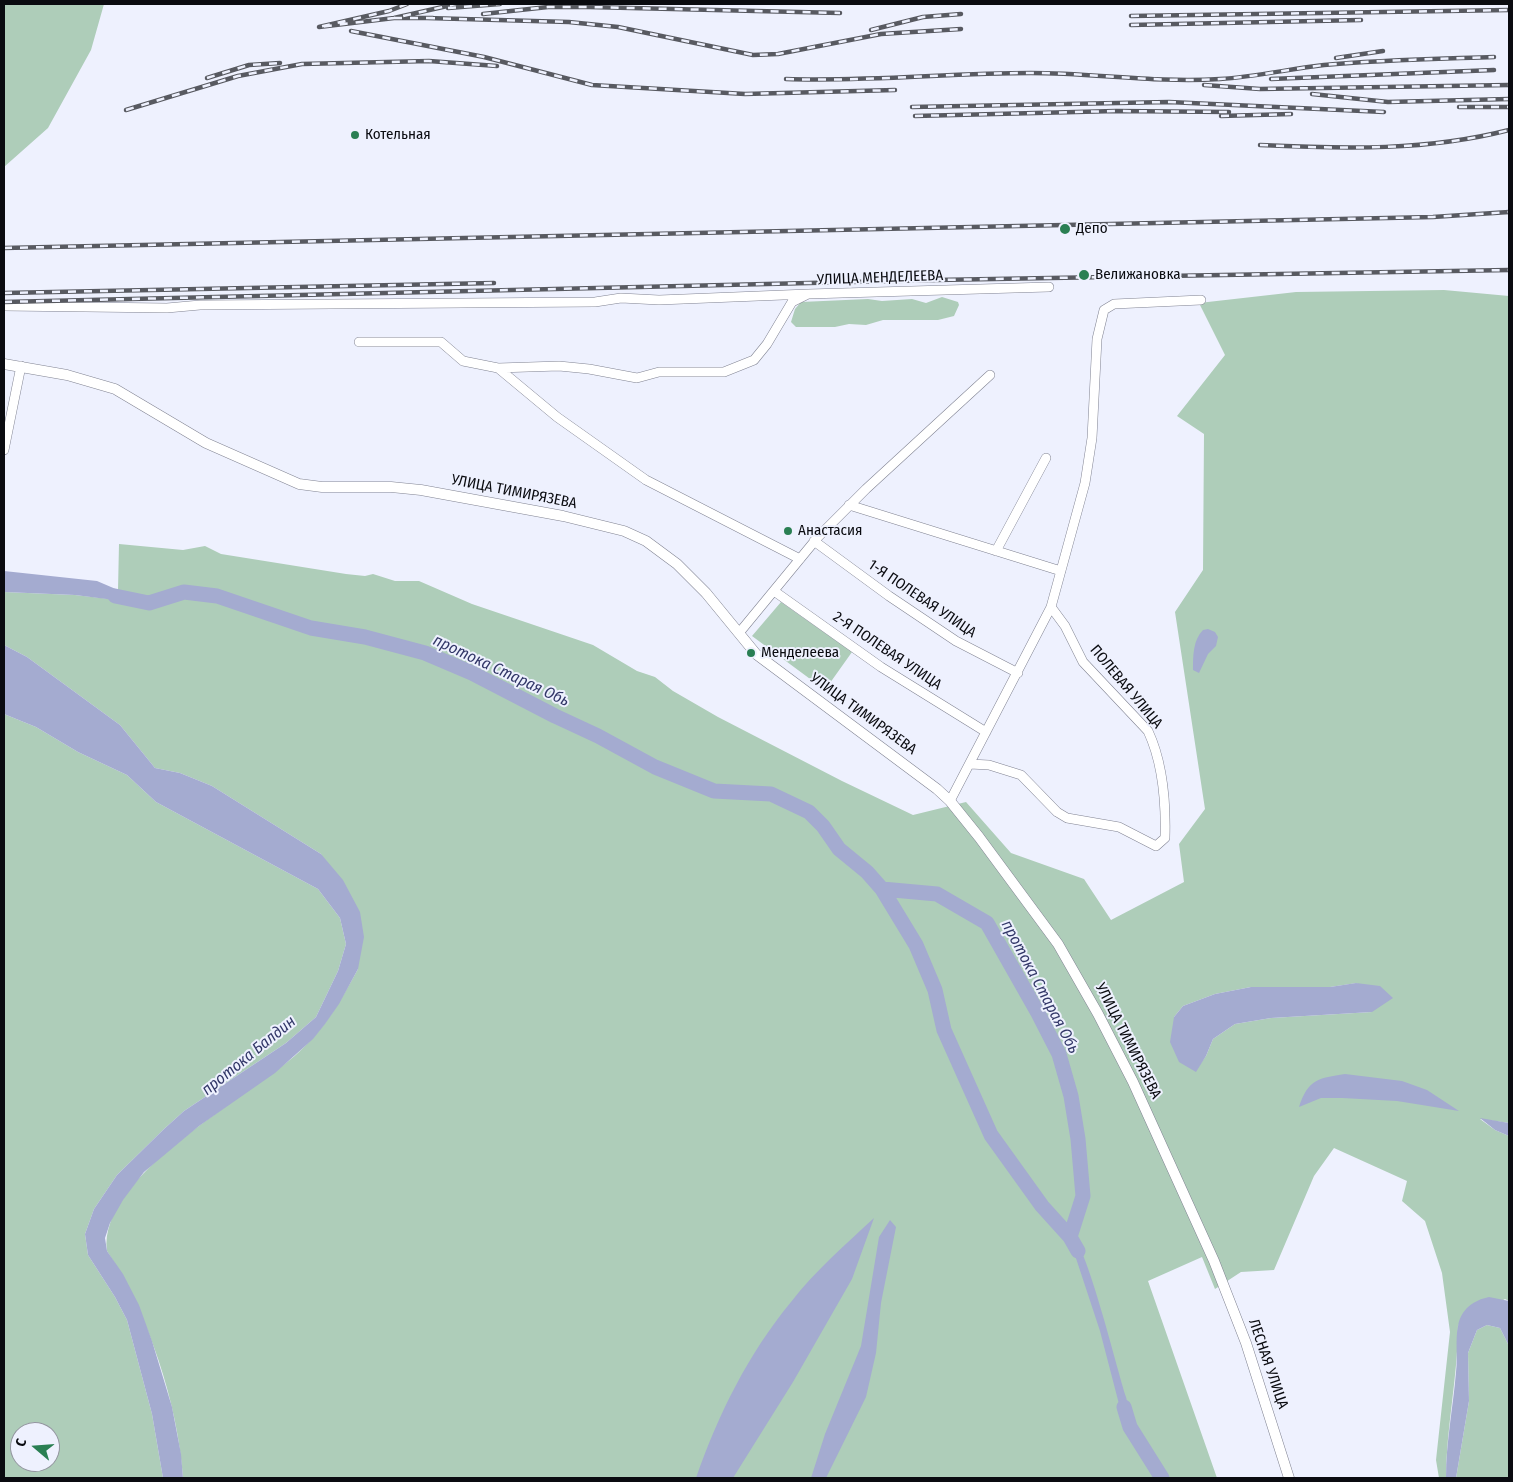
<!DOCTYPE html>
<html>
<head>
<meta charset="utf-8">
<style>
	body { margin:0 }
	#map { position:relative; width:1513px; height:1482px; overflow:hidden; background:#eef1fe; font-family:"Fira Sans Condensed",sans-serif }
	canvas { display:block }
	.frame { position:absolute; inset:0; border:5px solid #0a0b10; pointer-events:none }
	.north { position:absolute; left:10px; top:1422px; width:50px; height:50px; box-sizing:border-box; background:#eef1fe; border:1px solid #93959f; border-radius:50%; rotate:288deg; font-size:14px; font-weight:700; line-height:20px; text-align:center; color:#0a0b10 }
	.north::after { content:''; display:block; margin:auto; width:18px; height:22px; background:#2a7f53; clip-path:polygon(50% 0,100% 100%,50% 72%,0 100%) }
</style>
</head>
<body>
<div id="map">
<canvas width="1513" height="1482"></canvas>
<div class="frame"></div>
<div class="north">С</div>
</div>
<script>
const ctx = document.querySelector('canvas').getContext('2d');
ctx.lineJoin = 'round';
function fillPath(path, color) { ctx.fillStyle = color; ctx.fill(path, 'evenodd'); }
function stroke(path, color, width, dash) { ctx.strokeStyle = color; ctx.lineWidth = width; ctx.lineCap = dash ? 'butt' : 'round'; ctx.setLineDash(dash || []); ctx.stroke(path); }
function label(font, color, halo, rows, align = 'center') {
  ctx.font = font + ' "Fira Sans Condensed",sans-serif'; ctx.lineWidth = 4; ctx.setLineDash([]); ctx.textBaseline = 'middle'; ctx.strokeStyle = halo; ctx.fillStyle = color; for (const [text, x, y, turn = 0] of rows) {
    ctx.save(); ctx.translate(x, y); ctx.rotate((+turn || 0) * Math.PI / 180); ctx.textAlign = isNaN(turn) ? turn : align; if (halo) ctx.strokeText(text, 0, 0); ctx.fillText(text, 0, 0); ctx.restore();
  }
}
fillPath(new Path2D(`
	M4,4h100l-13,46 -43,78 -44,39z
	M1444,290l65,6v827l-29,-4 15,11 14,6v165l-4,-2 -47,26c0,52 -12,102 -12,153h-7l-3,-18 14,-128 -8,-59 -17,-52 -23,-20 5,-20 -73,-33 -20,28 -40,94 -33,2 -26,17 -13,-32 -54,24 69,197h-1034c-5,-74 -35,-165 -76,-227 -9,-77 142,-153 192,-199 26,-24 42,-52 59,-83l-37,-115 -109,-68 -32,-13 -25,-5 -35,-43 -93,-68 -23,-12v-53l71,3 61,7 -18,-12 1,-46 64,6 22,-4 16,8 125,20 19,2 8,-2 22,7h24l53,23 121,41 44,26 18,6 18,14 45,26 124,64 71,34 53,-13 45,51 73,26 27,41 73,-38 -5,-38 26,-35 -30,-197 28,-42 1,-136 -27,-18 48,-61 -26,-52 97,-11zM1357,983l15,29 -101,6 -36,6 -22,15 -7,17 -11,15 -21,-54 9,-11 32,-12 36,-7h79z
	M942,297l16,5 1,3 -5,11 -16,4h-55l-17,5 -17,-1 -14,3h-39l-5,-5 4,-13 6,-7 67,-3 14,2 30,-2 14,4z
	M781,602l71,50 -27,38 -73,-54z
	M4,714l32,13 42,25 49,23 29,27 162,87 22,29 6,26 -8,27 -22,46 -30,26 -102,68 -20,18 -47,46 -23,34 -9,25 3,21 27,42 12,23 25,94 11,64h-159zM20,1432h30v30h-30z
	M1487,1325l13,3 9,18v132h-53l13,-77 -1,-48 9,-23z`), '#aecdb9');
fillPath(new Path2D(`
	M4,571l93,10 21,9 20,13 -63,-8 -71,-3z
	M1208,629l7,3 3,5 -2,9 -8,8 -9,19 -6,-3c0,-14 0,-30 10,-40z
	M4,645l23,12 93,68 35,43 25,5 32,13 109,68 22,26 17,32 4,25 -6,32 -19,35 -14,20 -12,15 -38,34 -76,53 -55,46 -21,28 -13,23 -5,15 2,13 16,23 16,31 13,36 20,66 9,47 2,24h-20l-11,-64 -25,-94 -12,-23 -27,-42 -3,-21 9,-25 23,-34 47,-46 20,-18 102,-68 30,-26 22,-46 8,-27 -6,-26 -22,-29 -162,-87 -29,-27 -49,-23 -42,-25 -32,-13z
	M1356,983l24,3 13,12 -21,14 -101,6 -36,6 -22,15 -7,17 -10,16 -17,-10 -9,-20 4,-25 9,-11 32,-12 36,-7h79z
	M1345,1074l57,7 25,9 32,21 -62,-10 -55,-3h-21l-22,9c9,-28 20,-29 46,-33z
	M1480,1118l29,5v13l-14,-6z
	M874,1218l-22,61 -59,103 -60,96h-37c22,-63 52,-124 95,-176 24,-31 54,-57 83,-84z
	M890,1220l6,7 -15,76 -5,50 -10,44 -40,81h-15l14,-44 36,-88 18,-109z
	M1071,1233c16,13 46,136 55,164 2,6 2,22 4,30l-11,-23 -19,-73 -32,-97z
	M1489,1297l20,4v45l-9,-18 -13,-3 -10,5 -9,23 1,48 -13,77h-10c0,-36 7,-70 10,-106 2,-15 -1,-32 2,-46 3,-17 16,-26 31,-29z`), '#a4abd0');
stroke(new Path2D(`
	M115,596l34,7 35,-11 33,4 94,32 54,9 60,16 47,20 83,43 43,20 57,31 59,24 57,3 38,18 14,14 16,23 28,23 15,17 34,56 19,45 9,40 47,105 51,71 28,31 8,14
	M882,889l55,5 50,29 51,90 21,41 12,42 7,43 5,57 -13,41
	M1124,1407l6,20 32,51`), '#a4abd0', 15);
const minor = new Path2D(`
	M4,306l163,2 33,-3 395,-3 26,-4 38,2 149,-6
	M359,342h82l22,19 35,7 59,49 89,63 154,79
	M498,368l61,-2 30,3 48,9 22,-6h65l30,-12 13,-16 25,-42 16,-8 241,-7
	M4,450l17,-84
	M849,505l212,66
	M814,541l75,55 67,45 62,32
	M996,551l50,-93
	M774,591l107,76 105,65
	M739,633l79,-96 48,-48 124,-114
	M970,764l19,1 32,10 36,37 10,6 52,9 37,19 9,-8c1,-35 -2,-75 -17,-107l-65,-69 -18,-36 -14,-19
	M950,801l101,-194 34,-124 7,-45 5,-99 7,-29 10,-6 87,-4`);
const tertiary = new Path2D(`
	M4,364l63,11 48,14 91,54 93,41 23,3h69l30,3 142,26 61,15 22,10 31,23 29,29 50,61 181,135 13,12 29,36 79,107 40,70 35,68 81,179 32,82 43,135`);
stroke(minor, '#808392', 10);
stroke(tertiary, '#808392', 11);
stroke(minor, '#fff', 9);
stroke(tertiary, '#fff', 10);
const rail = new Path2D(`
	M407,4l-18,7 -70,16 75,-9 62,-14
	M448,8l52,-4
	M483,14l65,-7h41l251,6
	M1131,16l378,-6
	M394,18h39
	M427,18l142,4 49,5 135,28 25,-1 103,-20 80,-5
	M1131,25l230,-5
	M871,30l52,-13 38,-3
	M351,31l133,26 108,28 153,9 150,-4
	M1336,58l47,-7
	M207,78l42,-13 31,-2
	M786,79c81,3 163,-6 245,-6 63,0 125,10 189,6 35,-2 69,-10 104,-14 57,-5 113,-6 170,-8
	M1271,79l223,-9
	M1204,85l56,4 249,-4
	M1312,94l76,8 121,-3
	M912,107l257,-5 215,10
	M1459,107h50
	M126,110l112,-34 64,-12 127,-3 68,5
	M915,116l201,-5 113,1
	M1221,116l70,-2
	M1260,145c85,4 167,6 249,-15
	M4,248l1429,-31 76,-5
	M4,293l490,-10
	M4,302l932,-22 573,-10`);
stroke(rail, '#585a61', 4.5);
stroke(rail, '#eef1fe', 2.5, [8]);
for (const [x, y, r, color] of [
	[355,135,5,"#2a7f53"],
	[1065,229,6,"#2a7f53"],
	[1084,275,6,"#2a7f53"],
	[788,531,5,"#2a7f53"],
	[751,653,5,"#2a7f53"]
]) { const dot = new Path2D(); dot.arc(x, y, r, 0, 2 * Math.PI); ctx.fillStyle = color; ctx.fill(dot); stroke(dot, '#eef1fe', 2); }
label('15px', '#0a0b10', '#eef1fe', [
	["Котельная",365,135],
	["Депо",1076,229],
	["Велижановка",1095,275],
	["Анастасия",798,531],
	["Менделеева",761,653]
], 'left');
label('15px', '#0a0b10', '#eef1fe', [
	["УЛИЦА МЕНДЕЛЕЕВА",880,278,-2],
	["УЛИЦА ТИМИРЯЗЕВА",514,492,11],
	["1-Я ПОЛЕВАЯ УЛИЦА",922,599,34],
	["2-Я ПОЛЕВАЯ УЛИЦА",887,651,34],
	["ПОЛЕВАЯ УЛИЦА",1126,687,50],
	["УЛИЦА ТИМИРЯЗЕВА",863,714,36],
	["УЛИЦА ТИМИРЯЗЕВА",1128,1041,63],
	["ЛЕСНАЯ УЛИЦА",1268,1364,71]
]);
label('italic 16px', '#323768', '#eef1fe', [
	["протока Старая Обь",501,671,25],
	["протока Старая Обь",1040,987,62],
	["протока Балдин",249,1056,-39]
]);
</script>
</body>
</html>
